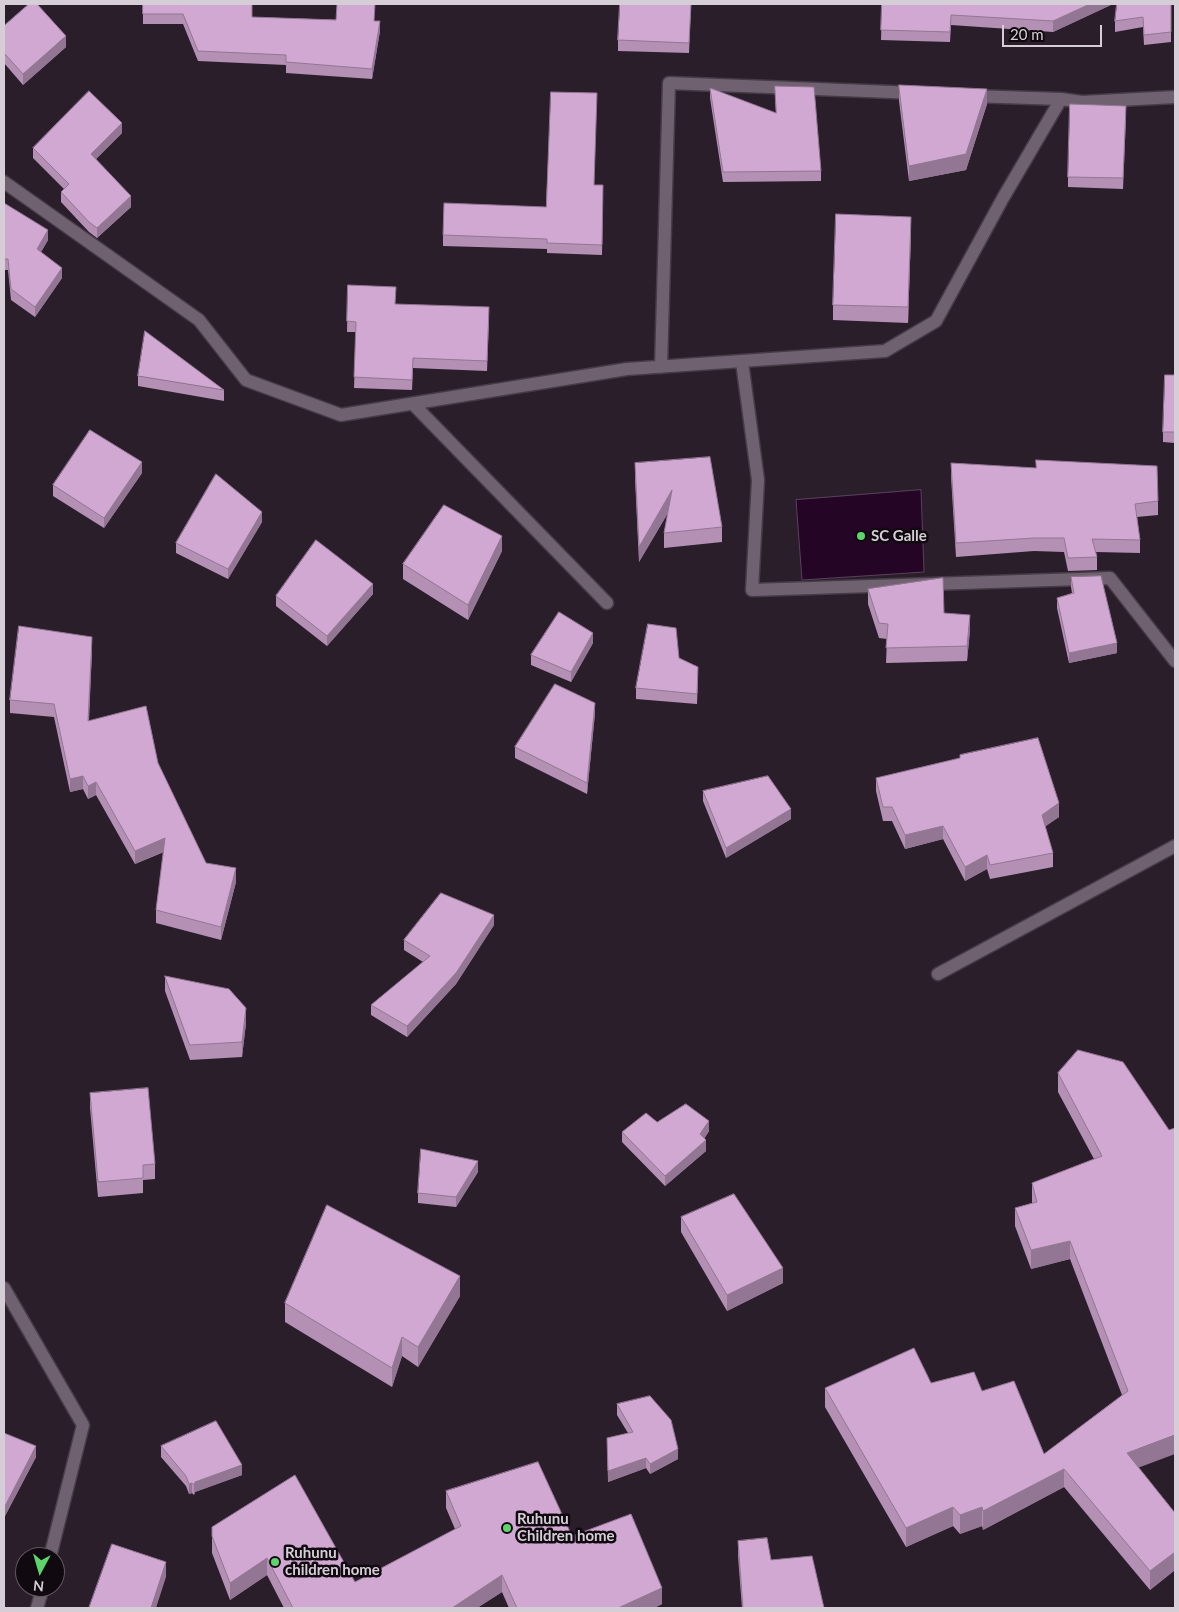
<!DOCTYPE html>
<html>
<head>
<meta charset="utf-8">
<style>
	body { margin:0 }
	#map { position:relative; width:1179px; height:1612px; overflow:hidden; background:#2b1e2b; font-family:Lato,sans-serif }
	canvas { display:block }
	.frame { position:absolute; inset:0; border:5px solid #d6ced6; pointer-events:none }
	.north { position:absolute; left:15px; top:1547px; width:50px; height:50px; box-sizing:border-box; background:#100a10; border:1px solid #5f585f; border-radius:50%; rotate:186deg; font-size:14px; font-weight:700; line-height:20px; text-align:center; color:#d6ced6 }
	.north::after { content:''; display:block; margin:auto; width:18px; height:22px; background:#5ed56c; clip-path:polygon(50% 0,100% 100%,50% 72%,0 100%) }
	.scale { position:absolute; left:1002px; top:25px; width:100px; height:22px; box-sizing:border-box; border:2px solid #d6ced6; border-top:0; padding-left:6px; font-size:15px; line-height:18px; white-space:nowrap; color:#d6ced6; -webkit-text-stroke:4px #100a10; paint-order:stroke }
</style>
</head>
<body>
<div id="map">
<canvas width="1179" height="1612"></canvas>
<div class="frame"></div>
<div class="north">N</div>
<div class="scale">20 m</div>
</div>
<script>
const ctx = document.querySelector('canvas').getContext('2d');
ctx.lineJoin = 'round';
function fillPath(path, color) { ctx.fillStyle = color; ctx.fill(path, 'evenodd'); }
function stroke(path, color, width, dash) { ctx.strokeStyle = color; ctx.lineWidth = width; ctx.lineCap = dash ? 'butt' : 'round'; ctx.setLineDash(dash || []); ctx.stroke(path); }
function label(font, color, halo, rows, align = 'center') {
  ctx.font = font + ' Lato,sans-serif'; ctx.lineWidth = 5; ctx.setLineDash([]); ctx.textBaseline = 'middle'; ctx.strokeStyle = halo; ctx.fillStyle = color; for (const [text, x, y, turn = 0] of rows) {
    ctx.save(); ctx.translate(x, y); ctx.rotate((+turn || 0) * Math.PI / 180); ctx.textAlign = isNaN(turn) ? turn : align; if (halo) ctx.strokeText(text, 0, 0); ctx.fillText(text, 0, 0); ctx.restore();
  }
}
const water = new Path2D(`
	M921,490l3,82 -122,8 -6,-80z`);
fillPath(water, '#240526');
stroke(water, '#59415b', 1);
const minor = new Path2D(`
	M971,96l90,3
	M4,182l195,138 47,60 95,35 286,-46 258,-18 51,-30 67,-123 58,-99 21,3 93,-5
	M742,362l16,118 -6,110 358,-12 65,83
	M661,367l8,-284 247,10
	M413,404l194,199
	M938,974l237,-128
	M4,1288l79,137 -33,132
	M37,1608l6,-21`);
stroke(minor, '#463b46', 15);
stroke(minor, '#706170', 12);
fillPath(new Path2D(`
	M143,4l109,13 123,4 5,10 -8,48 -86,-6v-8l-88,-4 -15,-37h-40z
	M691,4l-2,49 -71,-2v-11z
	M882,4h231l-60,28 -102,-7 -1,17 -69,-2z
	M1171,4v38l-27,3 -1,-18 -28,5v-11z
	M4,26l62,21 -43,38 -19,-22z
	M899,85l88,19 -21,66 -57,11 -10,-80z
	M775,86l46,85v10l-98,1 -13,-84v-10l66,25z
	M1126,116l-3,73 -55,-2v-10z
	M122,133l-26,26 35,48 -34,31 -8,-6 -28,-30v-10l3,-3 -31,-31v-10z
	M594,185l9,11 -1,59 -55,-2v-4l-104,-3v-11l103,-28z
	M4,203l44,37 -7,12 21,26 -27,39 -24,-17 -3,-30h-4z
	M911,232l-3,91 -75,-3v-15z
	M348,285l48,19 93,14 -2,53 -74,-3 -1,22 -58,-2 2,-56h-9z
	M1175,375v68l-12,-1v-10z
	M138,376l86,14v11l-86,-15z
	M635,463l87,64v15l-58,6v-15l4,-20 -29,49 -4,-83z
	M951,463l207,38v14l-21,2 3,23v13l-44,-1 1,5v13l-29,1 -4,-19 -30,-1 -78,6 -5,-80z
	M142,473l-38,55 -51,-32v-11z
	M262,522l-34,57 -52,-26v-10z
	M502,551l-34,69 -65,-41v-15z
	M1071,577l46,76 -48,10 -12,-55v-10l15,-5 -1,-6z
	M868,589l76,24 26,17 -3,31 -81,2 1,-24 -8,-1 -11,-34z
	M373,594l-46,52 -51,-40v-10z
	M593,643l-22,39 -40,-17v-10z
	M92,650l-3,71 69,42 48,100 30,19 -15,58 -65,-17v-13l8,-58 -29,12 -39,-69 -8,4 -5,-10 -13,3 -16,-75 -44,-4v-13z
	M679,658l19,19 -1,27 -61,-5v-11z
	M595,713l-8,81 -72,-36v-11z
	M960,755l99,62 -14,9 8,27v14l-63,12 -3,-10 -22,12 -22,-42 -38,10 -13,-28h-9l-7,-30v-13l84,-19z
	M703,791l88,28 -65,39 -23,-57z
	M494,925l-38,59 -49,53 -36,-22v-10l52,-43 -19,-12v-10z
	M165,976l81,47 -4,34 -52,3 -25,-69z
	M1123,1062l16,406 36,45v57l-25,20 -86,-103 -81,43 -1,-4 -22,8 -7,-8 -47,21 -81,-140v-19l106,-5 51,8 62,63 78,-59 -52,-136 -39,10 -16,-43v-18l17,-5v-20l62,-24 -36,-67v-19z
	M90,1093l65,71v15l-12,1v13l-45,4 -8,-89z
	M657,1122l52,9 -5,8 2,12 -41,35 -43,-44v-10z
	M478,1172l-22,35 -38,-4v-10z
	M681,1217l102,66 -56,28 -46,-79z
	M460,1296l-42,71 -16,-11 -10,31 -107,-65v-19z
	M617,1404l61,55 -28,15 -4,-6 -38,14 -1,-44 21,-5 -11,-18z
	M4,1433l32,24 -31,59h-1z
	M161,1446l81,29 -47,17 -1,3 -2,-2 -3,1 -3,-8 -25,-29z
	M446,1491l126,45 90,68 -8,4h-145l-7,-16 -25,16h-193l-17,-33 -37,25 -18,-47v-26l143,55 100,-53 -9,-21z
	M738,1541l86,67h-82l-4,-52z`), '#b490b5');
fillPath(new Path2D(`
	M1090,4h23l-60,28v-11z
	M380,21v10l-8,48v-10z
	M66,36v11l-43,38v-11z
	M987,89v15l-21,66 -57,11v-15z
	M122,123v10l-31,31v-10z
	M131,196v11l-34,31v-10z
	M911,217v15l-3,91v-16z
	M48,230v10l-11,19v-10z
	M62,268v10l-27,39v-10z
	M142,462v11l-38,55v-10z
	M672,490v16l-33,56v-15z
	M262,512v10l-34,57v-10z
	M502,536v15l-34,69v-15z
	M373,584v10l-46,52v-10z
	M970,615v15l-3,31v-15z
	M593,633v10l-22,39v-10z
	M92,637v13l-4,84v-13z
	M1117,643v10l-48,10v-10z
	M595,703v10l-8,81v-11z
	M83,776v13l-13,3v-13z
	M96,782v13l-8,4v-13z
	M1059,803v14l-17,12v-14z
	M791,809v10l-65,39v-10z
	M943,826v13l-38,10v-14z
	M165,838v13l-30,13v-13z
	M987,855v14l-22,12v-14z
	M236,868v14l-15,58v-13z
	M494,915v10l-38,59 -49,53v-11z
	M246,1008v15l-4,34v-15z
	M709,1121v10l-9,14v-11z
	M706,1140v11l-41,35v-10z
	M478,1161v11l-22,35v-10z
	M1070,1241v18l-39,10v-19z
	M783,1268v15l-56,28v-16z
	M460,1276v20l-42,71v-20z
	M402,1337v19l-10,31v-19z
	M1175,1435v19l-48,18v-19z
	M36,1446v11l-31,59v-10z
	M678,1449v10l-28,15v-10z
	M646,1458v10l-38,14v-11z
	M242,1465v10l-47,17 -1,3v-10l1,-3z
	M1064,1469v18l-81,43v-19z
	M192,1483v10l-3,1v-10z
	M953,1507v19l-47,21v-19z
	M982,1507v19l-22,8v-19z
	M1175,1552v18l-25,20v-19z
	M267,1558v17l-37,25v-17z
	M166,1562v15l-10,31h-5z
	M502,1575v17l-25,16h-25z
	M662,1588v16l-8,4h-36z`), '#927693');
const building = new Path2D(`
	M29,4h8l29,32 -43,38 -19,-21v-27z
	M143,4h109v13l84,3 1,-16h38l-1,17h6l-8,48 -86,-7v-7l-88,-4 -15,-37h-40z
	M620,4h71l-2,39 -71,-3z
	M882,4h208l-37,17 -102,-6 -1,17 -69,-2z
	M1117,4h54v28l-27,3 -1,-18 -28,4z
	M899,85l88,4 -21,65 -57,12z
	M775,86l39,1 7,84 -98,1 -13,-84 66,25z
	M89,91l33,32 -31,31 40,42 -34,32 -8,-6 -28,-30 8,-8 -36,-36z
	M551,92l46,1 -3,92h9l-1,60 -55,-2v-4l-104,-4 1,-32 102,4z
	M1070,104l56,2 -3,72 -55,-1z
	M4,203l44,27 -11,19 25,19 -27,39 -24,-18 -3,-30h-4z
	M836,214l75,3 -3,90 -75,-2z
	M348,285l48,2 -1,17 94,3 -2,54 -74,-3 -1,22 -58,-3 2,-55 -9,-1z
	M145,331l79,59 -86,-14z
	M1165,375h10v57h-12z
	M90,430l52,32 -38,56 -51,-33z
	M710,457l12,70 -58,6 8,-43 -33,57 -4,-84z
	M1036,460l121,6 1,35 -23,3 5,36 -48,-1 5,18 -29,1 -4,-20h-30l-78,5 -5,-80 85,5z
	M216,474l46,38 -34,57 -52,-26z
	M444,505l58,31 -34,69 -65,-41z
	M316,540l57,44 -46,52 -51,-40z
	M1101,576l16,67 -48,10 -12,-55 17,-5 -3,-16z
	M943,578l1,35 26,2 -3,31 -81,2 2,-24 -9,-1 -11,-34z
	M559,612l34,21 -22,39 -40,-17z
	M648,624l28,4 3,30 19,9 -1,27 -61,-6z
	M19,626l73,11 -4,84 58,-15 12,57 48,100 30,5 -15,59 -65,-17 9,-72 -30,13 -39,-69 -8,4 -5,-10 -13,3 -16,-75 -44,-4z
	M555,684l40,19 -8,80 -72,-36z
	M1038,738l21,65 -17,12 11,38 -63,12 -3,-10 -22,12 -22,-41 -38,9 -13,-28h-9l-7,-29 84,-20v-3z
	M768,776l23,33 -65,39 -23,-57z
	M441,893l53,22 -38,58 -49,53 -36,-21 59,-49 -26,-16z
	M165,976l64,13 17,19 -4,34 -52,3z
	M1078,1050l45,12 46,68 6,-2v307l-48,18 48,60v39l-25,19 -86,-102 -81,42 -1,-4 -22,8 -7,-8 -47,21 -81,-140 89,-40 17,35 43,-11 8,19 32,-10 30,73 84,-63 -58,-150 -39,9 -16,-42 22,-6 -5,-19 70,-27 -44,-83z
	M148,1088l7,76 -12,1v13l-45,4 -8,-89z
	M686,1104l23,17 -9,13 6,6 -41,36 -43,-44 24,-19 11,9z
	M421,1149l57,12 -22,36 -38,-4z
	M734,1194l49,74 -56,27 -46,-78z
	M327,1205l133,71 -42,71 -16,-10 -10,31 -107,-65z
	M650,1396l21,24 7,29 -28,15 -4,-6 -38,13 -1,-33 26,-6 -16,-28z
	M216,1421l26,44 -47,17 -1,3 -2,-2 -3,1 -3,-8 -25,-30z
	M4,1433l32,13 -31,60 -1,-1z
	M538,1462l34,74 59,-22 31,74 -44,20h-101l-15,-33 -50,33h-159l-26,-50 -37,25 -18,-47v-9l83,-52 60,107 106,-56 -15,-35z
	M767,1538l4,22 41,-4 12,52h-81l-5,-67z
	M112,1544l54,18 -15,46h-62z`);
fillPath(building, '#d1a8d2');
stroke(building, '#927693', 1);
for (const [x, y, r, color] of [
	[861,536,5,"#5ed56c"],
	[507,1528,5,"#5ed56c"],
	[275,1562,5,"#5ed56c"]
]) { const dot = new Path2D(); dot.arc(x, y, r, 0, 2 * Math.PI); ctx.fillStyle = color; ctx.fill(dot); stroke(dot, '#100a10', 2); }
label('bold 15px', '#d6ced6', '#100a10', [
	["SC Galle",871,536],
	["Ruhunu",517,1519],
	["Children home",517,1536],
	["Ruhunu",285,1553],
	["children home",285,1570]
], 'left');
</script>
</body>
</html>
